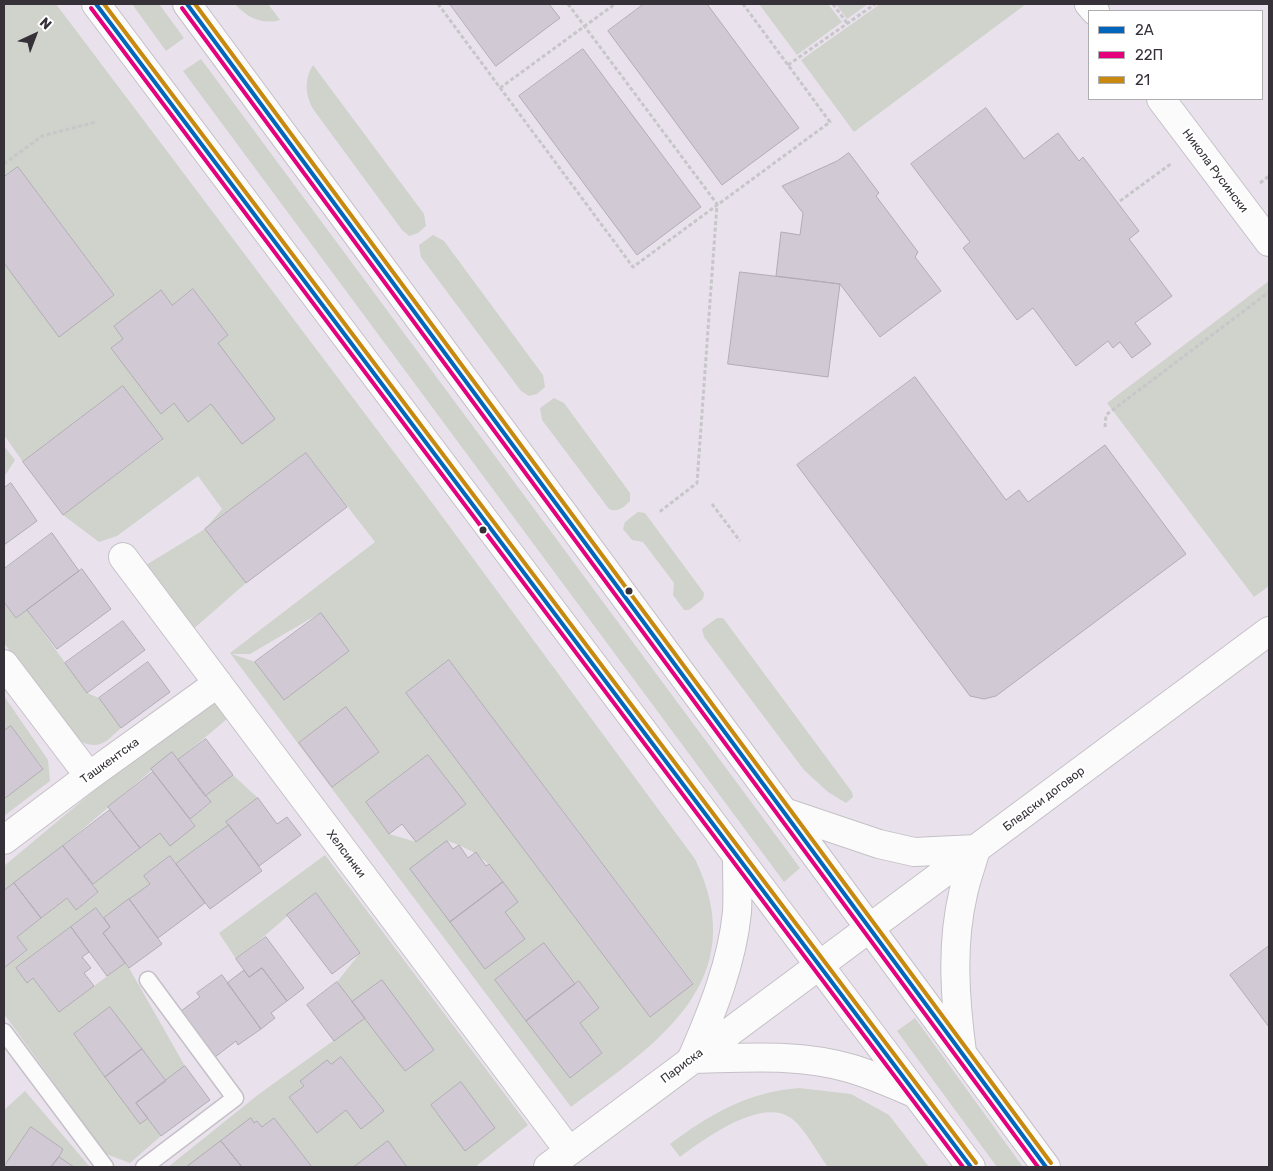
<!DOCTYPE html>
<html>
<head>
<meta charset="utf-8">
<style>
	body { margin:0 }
	#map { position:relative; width:1273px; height:1171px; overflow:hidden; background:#e9e2ec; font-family:Rubik,sans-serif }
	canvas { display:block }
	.frame { position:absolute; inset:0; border:5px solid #363138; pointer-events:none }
	.legend { position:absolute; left:1088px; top:10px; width:175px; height:90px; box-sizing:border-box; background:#fff; border:1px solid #afadaf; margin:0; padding:6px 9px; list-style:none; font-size:15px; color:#363138 }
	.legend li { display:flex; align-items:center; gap:10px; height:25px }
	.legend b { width:25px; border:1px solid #afadaf }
	.north { position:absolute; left:10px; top:10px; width:50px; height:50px; -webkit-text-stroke:4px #fff; paint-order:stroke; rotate:43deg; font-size:14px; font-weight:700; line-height:20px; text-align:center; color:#363138 }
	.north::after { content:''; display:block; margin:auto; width:18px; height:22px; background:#363138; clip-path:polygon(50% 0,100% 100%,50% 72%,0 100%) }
</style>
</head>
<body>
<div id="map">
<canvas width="1273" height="1171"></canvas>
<div class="frame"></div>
<ul class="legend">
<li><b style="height:6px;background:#0065bd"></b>2A</li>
<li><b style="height:6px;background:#e5007d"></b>22П</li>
<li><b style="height:6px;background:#c7890e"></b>21</li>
</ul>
<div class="north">N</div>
</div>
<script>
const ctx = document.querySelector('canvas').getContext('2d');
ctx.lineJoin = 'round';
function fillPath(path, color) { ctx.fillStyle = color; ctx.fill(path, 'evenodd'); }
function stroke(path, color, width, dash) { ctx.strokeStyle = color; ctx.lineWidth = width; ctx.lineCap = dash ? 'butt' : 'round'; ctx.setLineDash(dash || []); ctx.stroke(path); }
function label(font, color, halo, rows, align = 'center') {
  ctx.font = font + ' Rubik,sans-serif'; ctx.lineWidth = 4; ctx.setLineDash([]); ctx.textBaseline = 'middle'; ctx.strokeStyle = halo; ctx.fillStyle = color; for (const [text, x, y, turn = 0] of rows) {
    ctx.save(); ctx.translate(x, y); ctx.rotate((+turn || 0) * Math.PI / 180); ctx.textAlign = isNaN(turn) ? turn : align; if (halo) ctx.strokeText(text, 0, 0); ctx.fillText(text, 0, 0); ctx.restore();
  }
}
fillPath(new Path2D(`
	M4,4h52l374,496 265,359c59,123 -38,184 -124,248l-341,-454 145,-111 -69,-89 -101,76 41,54 -63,55 -42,-70 64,-39 17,-20 -24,-33 -81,60 -18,6 -36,-27 100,-75 -40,-54 -100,76 -19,-27v-172l55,73 55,-41 -96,-128 -14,10zM193,289l35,46 -10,8 -7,61 -23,17 -14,-18 -13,10 -50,-65 12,-9 -9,-13 47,-36 11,15zM320,613l29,38 -65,49 -29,-38 -23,-8h18zM449,660l244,323 -43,34 -244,-324zM346,708l33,44 -47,35 -33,-44zM428,755l38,49 -50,38 -27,-8 -23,-32zM447,841c39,12 48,30 70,61l-12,10 20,27 -40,29zM544,944l31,40 4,-3 20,27 -19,15 22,30 -32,25 -75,-98z
	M132,4h27l25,34 -18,13z
	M235,4h33l12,16c-18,5 -34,-3 -45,-16z
	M759,4h69l14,18 -45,33z
	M836,4h32l-21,15z
	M880,4h146l-172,128 -53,-72z
	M201,59l599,809 -16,14 -601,-811z
	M313,65l111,149 2,12 -8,7 -9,3 -7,-6 -89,-121c-8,-14 -9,-30 0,-44z
	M433,235l11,6 99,134 2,12 -8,7 -8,2 -8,-5 -100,-134 -2,-12z
	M1269,281v305l-15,11 -147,-194z
	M554,398l10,5 66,90v8c-6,6 -12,12 -21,8l-67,-89 -2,-12z
	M4,446l11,14 -11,17z
	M638,512l7,1 59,80 -1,6 -14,11h-5l-11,-15 1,-12 -31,-41 -11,-2 -9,-11 2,-7z
	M4,602l12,16 11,-8 60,83 12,5 22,30c-17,15 -20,22 -43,13l-74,-98z
	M717,618h6l129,174 1,5 -7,6 -18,-11 -24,-22 -100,-133 -2,-8z
	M4,696l44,64 2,21 -46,35v-17l39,-31 -32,-42 -7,5z
	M213,698l14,21 -49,41 -6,-7 -109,93 -59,45v-25l140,-117z
	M233,775l25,23 -32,24 3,3 -53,39 -6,-8 -26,20 6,8 -46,34 -8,-10 -80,60 11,15 6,-5 26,34 66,-49 4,5 56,98 -19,15 -56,-74 -36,27 66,90 8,-6 13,18 -31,27 -24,-9 -102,-140v-46l23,-17 -10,-14 50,-39 9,12 22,-17 -5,-9 67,-51 10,12 25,-19 -5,-7 21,-16 -6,-7z
	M325,855l203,270 -53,42h-68l-19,-25 -34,25h-42l-38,-49 -12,9 -5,-6 -3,2 -3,-4 -62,47v1h-21l91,-73 106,-76 40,53 29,-21 -82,-48 -15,-20 23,-29 -44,-60c-28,21 -52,45 -80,66l-17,-26zM341,1057l42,54 -37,-1 -29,23 -28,-36 15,-11 -4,-5 27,-21 4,4zM461,1082l34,46 -29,22 -35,-45z
	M915,1018l108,149h-26l-100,-136z
	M799,1088l52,6 38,21 40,52h-101c-10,-13 -24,-40 -37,-49 -30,-21 -87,21 -111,39l-10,-13c40,-30 78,-52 129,-56z
	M25,1091l65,76h-16l-15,-10 4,-8 -32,-22 -27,40v-57z`), '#cfd3cb');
const building = new Path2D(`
	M450,4h99l11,14 -64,48z
	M644,4h63l92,124 -77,57 -114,-154z
	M583,49l118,158 -64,48 -118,-159z
	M986,108l38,51 34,-26 21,28 4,-4 56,74 -10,8 43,57 -37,27 16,21 -19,14 -12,-16 -7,6 -5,-7 -32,25 -43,-58 -16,12 -54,-72 7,-6 -59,-78z
	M849,153l30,40 -3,3 42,56 -3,5 26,34 -61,46 -40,-53 -64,-8 5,-44 19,3 3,-22 -21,-27 55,-25z
	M18,167l96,128 -55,42 -55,-74v-86z
	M740,272l100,12 -12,93 -100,-13z
	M193,289l35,46 -10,8 57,76 -33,25 -31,-40 -23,18 -14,-19 -13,11 -50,-66 12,-9 -9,-13 47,-36 11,15z
	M915,377l91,123 13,-10 9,12 77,-57 81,109 -190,142 -12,3 -14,-3 -173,-231z
	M123,386l40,53 -100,76 -40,-53z
	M306,453l41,54 -101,76 -41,-54z
	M11,483l26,38 -33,24v-57z
	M52,533l27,38 -63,47 -12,-16v-33z
	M82,569l29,40 -54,40 -30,-39z
	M321,613l28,38 -65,49 -29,-38z
	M123,621l22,29 -58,43 -22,-30z
	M449,660l244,324 -43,33 -244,-324z
	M148,662l22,30 -49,36 -22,-30z
	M346,707l33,45 -47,35 -33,-44z
	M11,726l32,43 -39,30v-68z
	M206,739l27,36 -28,21 -27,-36z
	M172,752l39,50 -21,17 -39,-50z
	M428,755l38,49 -50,38 -14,-18 -13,10 -23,-32z
	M153,772l42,54 -25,20 -10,-13 -20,15 -32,-41z
	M258,798l19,26 10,-7 14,18 -42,31 -33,-44z
	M110,810l30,38 -47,36 -30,-38z
	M229,825l33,46 -52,38 -34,-45z
	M447,841l6,8 6,-4 9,13 8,-6 10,14 3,-2 14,18 -53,40 -40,-53z
	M63,846l35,46 -22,18 -9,-12 -26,20 -27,-35z
	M170,856l35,47 -47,35 -29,-39 21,-15 -6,-8z
	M503,882l15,20 -13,10 20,27 -40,30 -35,-47z
	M14,883l27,35 -24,19 10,13 -23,18v-77z
	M316,893l44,60 -28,21 -45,-59z
	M129,899l33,45 -33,24 -26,-35 7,-6 -6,-9z
	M96,908l14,19 -7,6 22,30 -18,13 -36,-49z
	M71,927l18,25 -7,5 9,11 -7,5 10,13 -35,26 -26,-34 -6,5 -11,-15z
	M266,937l38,51 -17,13 -25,-33 -13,9 -13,-18z
	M544,943l31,41 -49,37 -31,-41z
	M1269,946v81l-39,-52z
	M262,968l25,33 -16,12 4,5 -14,11 -34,-46 17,-13 5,7z
	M222,975l39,54 -23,16 -2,-4 -21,16 -34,-46 19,-14 -3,-4z
	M382,980l52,70 -29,21 -53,-69z
	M579,981l20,27 -19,15 22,30 -32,25 -44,-57z
	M337,982l28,36 -31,23 -27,-36z
	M110,1007l32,42 -37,28 -31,-43z
	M142,1049l24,32 -30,22 12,15 -8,6 -35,-47z
	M341,1057l43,54 -23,18 -15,-19 -29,23 -28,-36 15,-11 -4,-5 27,-21 4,4z
	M185,1066l25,34 -49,36 -25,-33z
	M461,1082l34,46 -30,23 -34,-46z
	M251,1118l3,5 3,-2 5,6 12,-9 38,49h-70l-21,-26z
	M31,1127l32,22 -4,8 -8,10h-47z
	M221,1141l21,26h-53l-1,-1z
	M388,1141l19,26h-53z
	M59,1157l15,10h-23z`);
fillPath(building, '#d1cad4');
stroke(building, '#b1acb4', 1);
const service = new Path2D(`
	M4,1032l101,135
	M144,1167l91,-69 -87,-118`);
const minor = new Path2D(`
	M123,557l446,594
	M4,664l85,112
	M4,840l85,-64 129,-93`);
const tertiary = new Path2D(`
	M96,4l875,1163
	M187,4l859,1163
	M1089,4l6,7
	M1161,99l108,143
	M784,812l95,32 35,8 62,-3
	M962,1052c-7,-52 -11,-107 1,-158 3,-15 9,-30 13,-45
	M692,1058c20,-46 40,-95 45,-146 1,-17 0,-35 0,-53
	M691,1059c52,-1 107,-6 158,9 22,6 44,16 65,25
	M548,1167l721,-536`);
stroke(service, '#c5c0c7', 19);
stroke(minor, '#c5c0c7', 30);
stroke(tertiary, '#c5c0c7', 30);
stroke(new Path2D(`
	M438,4l195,263 197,-145 -87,-118
	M568,4l149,200 -20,279 -39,30
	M833,4l14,19
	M788,65l87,-61
	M500,88l115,-84
	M4,164l38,-28 54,-14
	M1260,183l9,-7
	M1120,201l52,-38
	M1105,427l1,-12 163,-123
	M712,504l28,37`), '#c7c6c9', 3, [4, 2.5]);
stroke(service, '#fcfbfc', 16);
stroke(minor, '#fcfbfc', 28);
stroke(tertiary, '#fcfbfc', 28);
stroke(new Path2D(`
	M96,4l875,1163
	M187,4l859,1163`), '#0065bd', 4);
stroke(new Path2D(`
	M91,8l872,1159
	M182,8l856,1159`), '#e5007d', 4);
stroke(new Path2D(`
	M104,4l872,1159
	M195,4l856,1159`), '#c7890e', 4);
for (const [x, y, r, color] of [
	[483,530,4.5,"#363138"],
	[629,591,4.5,"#363138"]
]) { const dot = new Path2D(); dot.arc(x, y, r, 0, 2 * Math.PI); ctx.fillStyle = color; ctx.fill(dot); stroke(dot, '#fff', 2); }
label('12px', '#363138', '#fff', [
	["Никола Русински",1215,171,53],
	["Ташкентска",110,761,-36],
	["Бледски договор",1044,799,-37],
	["Хелсинки",346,854,53],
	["Париска",682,1066,-37]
]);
</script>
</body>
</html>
